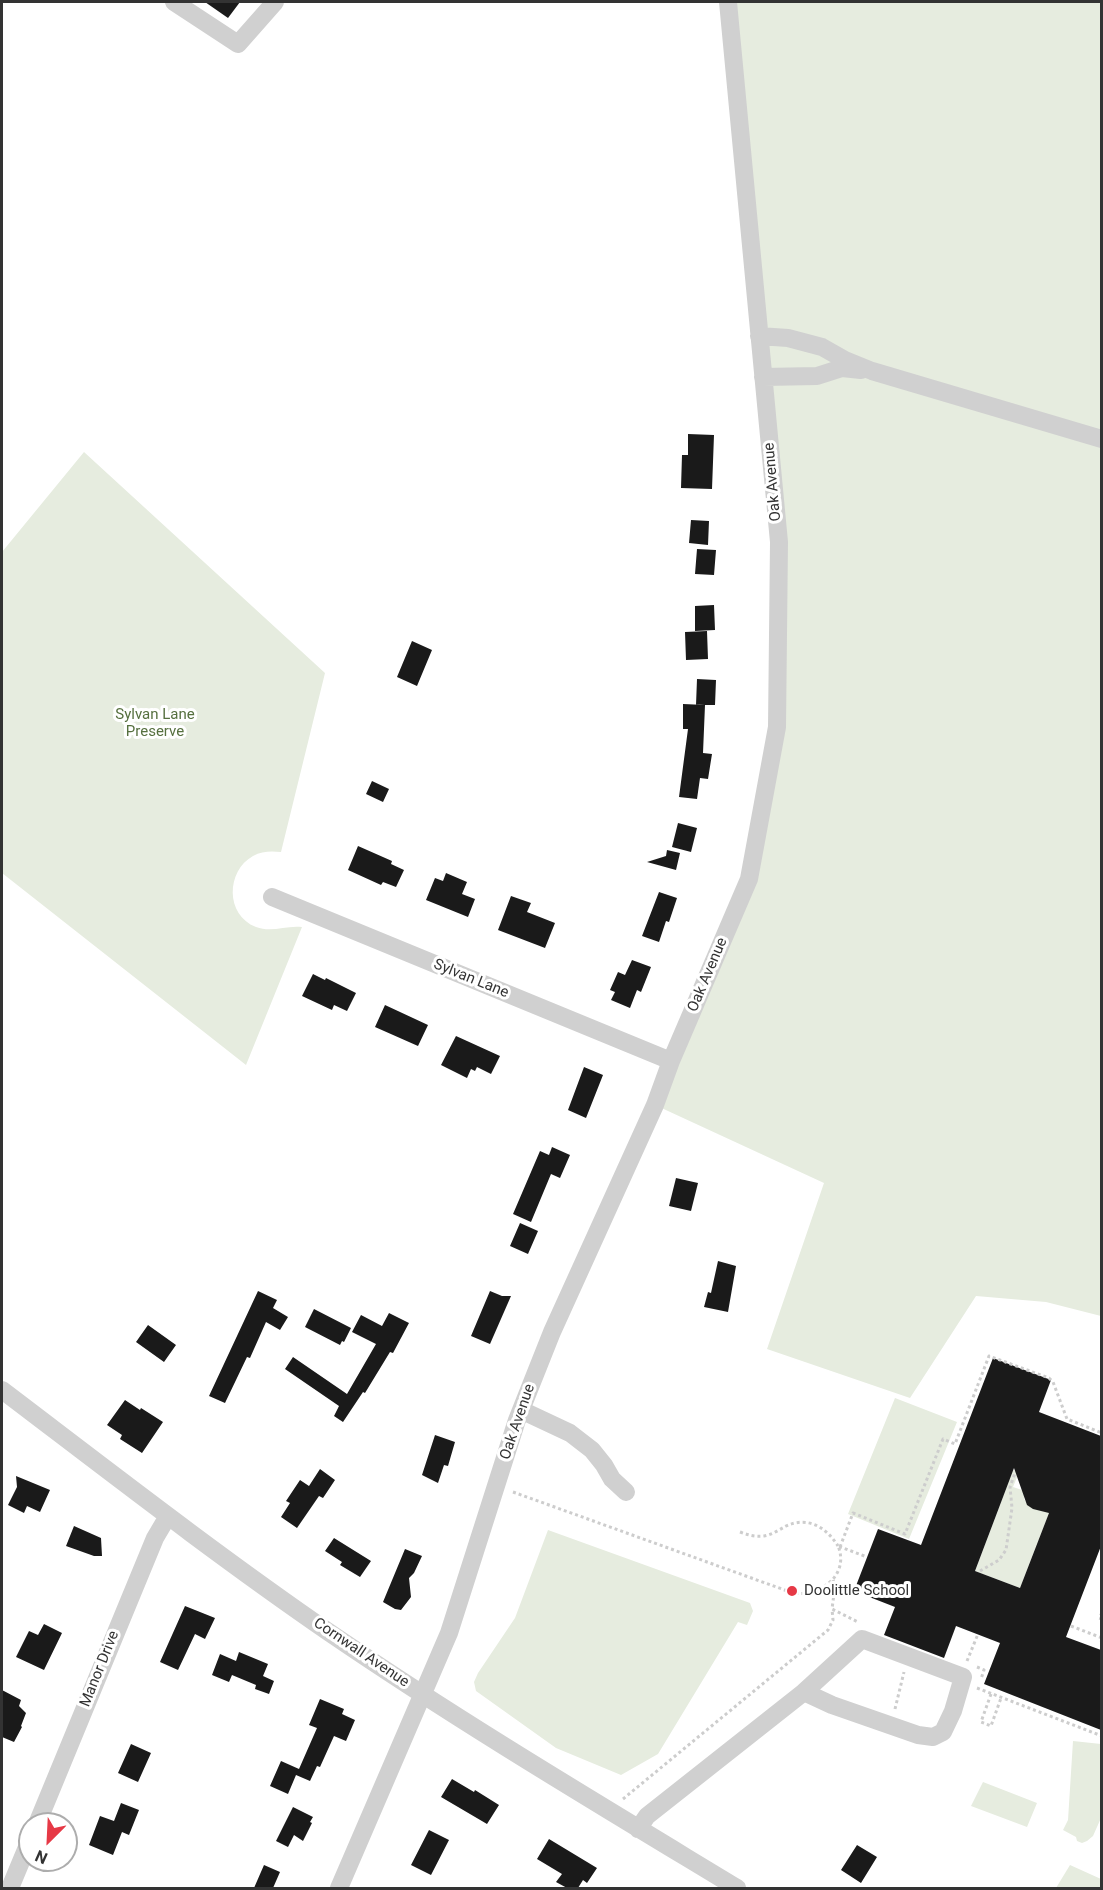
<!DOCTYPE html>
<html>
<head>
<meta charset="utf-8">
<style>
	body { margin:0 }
	#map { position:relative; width:1103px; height:1890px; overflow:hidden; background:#fff; font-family:Roboto,sans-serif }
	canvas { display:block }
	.frame { position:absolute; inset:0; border:3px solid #333; pointer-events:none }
	.north { position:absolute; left:18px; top:1812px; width:60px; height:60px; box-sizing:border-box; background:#fff; border:2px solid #adadad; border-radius:50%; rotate:204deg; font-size:16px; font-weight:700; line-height:24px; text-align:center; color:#333 }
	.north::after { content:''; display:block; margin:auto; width:21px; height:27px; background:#e63946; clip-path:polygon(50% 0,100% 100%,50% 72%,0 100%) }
</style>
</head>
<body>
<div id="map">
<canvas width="1103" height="1890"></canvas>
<div class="frame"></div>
<div class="north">N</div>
</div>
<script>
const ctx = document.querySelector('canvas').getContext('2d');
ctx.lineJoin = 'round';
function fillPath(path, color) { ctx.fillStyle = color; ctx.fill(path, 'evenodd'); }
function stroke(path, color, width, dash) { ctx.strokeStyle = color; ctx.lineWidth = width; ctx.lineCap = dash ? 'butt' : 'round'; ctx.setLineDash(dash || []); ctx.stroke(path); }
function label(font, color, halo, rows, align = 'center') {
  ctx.font = font + ' Roboto,sans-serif'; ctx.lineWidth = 6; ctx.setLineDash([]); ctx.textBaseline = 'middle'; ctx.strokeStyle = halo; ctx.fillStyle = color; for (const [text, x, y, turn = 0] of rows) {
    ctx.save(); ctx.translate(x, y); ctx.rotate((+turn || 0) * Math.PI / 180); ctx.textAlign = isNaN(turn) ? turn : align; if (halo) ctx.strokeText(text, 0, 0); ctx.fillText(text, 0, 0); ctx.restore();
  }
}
fillPath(new Path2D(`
	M728,2h373v1314l-55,-14 -70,-6 -66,102 -143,-49 57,-166 -169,-78 94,-226 28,-152 2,-185z
	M84,452l241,221 -44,179c-10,-1 -19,-1 -28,4 -27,15 -28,59 3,71 16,6 30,-2 46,0l-56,138 -244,-192v-321z
	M895,1398l62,24 -48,117 -61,-25z
	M1013,1470l6,2 -6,15 12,4 -1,8 6,8 10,3 13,-7 -33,85 -45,-17z
	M548,1530l202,73 3,8 -6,14 -9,-3 -80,132 -37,21 -65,-27 -80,-57 -2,-9 4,-9 37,-55z
	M1073,1741l28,3v74l-8,18 -6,5 -5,2 -5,-2 -1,-4 -13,-7 5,-10z
	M983,1782l54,21 -10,24 -56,-21z
	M1070,1865l31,14v9h-45z`), '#e6ecdf');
fillPath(new Path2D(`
	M205,2h35l-12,16z
	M688,434l26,1 -2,54 -31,-1 1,-33h6z
	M691,520l18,1 -1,24 -19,-2z
	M697,549l19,1 -2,25 -19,-1z
	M714,605l1,25 -20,1v-25z
	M707,631l1,28 -22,1 -1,-28z
	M412,641l20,9 -15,36 -20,-9z
	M697,679l19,1 -1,25h-19z
	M683,704l22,1 -2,48 9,1 -4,25 -8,-1 -3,21 -18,-2 9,-68h-5z
	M372,781l17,8 -6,13 -17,-8z
	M678,823l19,5 -6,24 -19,-5z
	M358,846l34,15 -1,3 13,6 -8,17 -13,-5 -2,3 -33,-15z
	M667,850l13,3 -4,17 -29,-8 19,-6z
	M446,873l21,9 -5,12 13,5 -7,18 -42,-17 9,-22 8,3z
	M659,892l18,6 -8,24 -3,-1 -7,21 -17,-6z
	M511,896l20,7 -4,9 28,11 -10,25 -47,-18z
	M632,960l19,7 -10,25 -4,-2 -7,18 -19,-8 4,-8 -5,-2 8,-18 7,3z
	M313,974l12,6 1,-2 30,15 -9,18 -13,-6 -2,5 -30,-14z
	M385,1005l43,20 -10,21 -43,-19z
	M456,1036l44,20 -9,18 -14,-7 -2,4 -4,-2 -4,9 -26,-13z
	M584,1067l19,8 -17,43 -18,-8z
	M552,1147l18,8 -10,23 -9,-4 -20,48 -18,-8 27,-63 9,4z
	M676,1178l22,5 -7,28 -22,-5z
	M520,1223l18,8 -10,23 -18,-8z
	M718,1261l18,5 -8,46 -24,-5 4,-15 3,1z
	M258,1291l19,9 -4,8 15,9 -8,13 -14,-8 -16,36 -3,-1 -22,46 -16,-7z
	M490,1291l12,5h9l-21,48 -19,-8z
	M314,1309l37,19 -7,14 -2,-1 -2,4 -35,-18z
	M389,1313l20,10 -16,30 -3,-1 -25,41 -2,-1 -20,30 -9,-6 5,-10 -54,-37 8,-12 54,37 29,-50 -24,-12 9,-17 21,11z
	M148,1325l28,20 -12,17 -28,-20z
	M993,1358l58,22 -12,32 62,24v110l-35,91 35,13v80l-117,-46 16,-41 -44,-17 -12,32 -60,-23 11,-28 -41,-16 24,-62 43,16zM1014,1468l13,37 6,4 16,4 -29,75 -45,-17z
	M125,1400l15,10 1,-2 22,14 -21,31 -22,-14 2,-4 -15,-10z
	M435,1435l20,7 -7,24 -4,-1 -6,18 -16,-8z
	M320,1469l15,11 -12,18 -4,-2 -22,32 -16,-11 9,-14 -4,-2 14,-21 9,6z
	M16,1476l34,14 -10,22 -13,-6 -3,7 -16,-8 9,-18z
	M74,1526l27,12 1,18h-8l-28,-10z
	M334,1538l37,23 -11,16 -20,-12 2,-3 -17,-11z
	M405,1549l17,7 -8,17 -5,5 2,19 -10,13 -6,-1 -12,-7z
	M185,1606l30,12 -10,21 -10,-5 -17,36 -18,-8z
	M44,1624l18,9 -18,37 -28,-13 13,-26 9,4z
	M239,1652l29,12 -5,12 11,5 -5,13 -14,-5 1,-4 -24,-10 -3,7 -17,-7 8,-21 16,7z
	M2,1690l19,10 -2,6 7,7 -5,13 1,1 -8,15 -12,-5z
	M320,1699l24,10 -2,5 13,6 -9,21 -12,-5 -14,31 -3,-1 -7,15 -14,-6 -8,19 -18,-8 11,-25 18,8 18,-41 -8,-3z
	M131,1744l20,9 -13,29 -20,-9z
	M452,1779l22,13 1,-2 24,15 -12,19 -46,-27z
	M121,1803l18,7 -10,25 -7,-3 -9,23 -24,-10 11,-29 14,5z
	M293,1807l20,10 -3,5 2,1 -9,18 -9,-6 -6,12 -12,-6z
	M429,1830l20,10 -18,35 -20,-10z
	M549,1839l48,29 -10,15 -4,-3 -5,8h-11l-11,-6 6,-8 -25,-15z
	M857,1845l20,12 -16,26 -20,-13z
	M264,1865l16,7 -7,16h-19z`), '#1a1a1a');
stroke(new Path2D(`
	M513,1492l280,101c27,4 57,-18 45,-47l29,11
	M740,1532c8,3 15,5 24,4 7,-1 15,-6 22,-10 22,-10 40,1 52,20
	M840,1547l13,-34 52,21 38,-95 12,5 34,-88 60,22 4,4 14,37 35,14
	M980,1571l19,-11 7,-10 6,-42 -2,-21 5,-14
	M833,1580l2,6 -3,23 26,13
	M1102,1613l-3,5 3,1
	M1071,1626l31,12
	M1101,1642l1,-2
	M967,1661l11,-27
	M977,1667l7,3 -3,9
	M977,1688l125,48
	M991,1694l-10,28 10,4 10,-28
	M895,1709l9,-37
	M623,1799l205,-169 5,-10 -1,-11`), '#cdcdcd', 3, [3, 3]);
stroke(new Path2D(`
	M174,2l64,42 37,-42
	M759,336l29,2 34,9 23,13 27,11 230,68
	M763,377l54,-1 25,-8 19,2
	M272,897l399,164
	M2,1390c108,82 216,166 328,243 132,90 270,172 407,255
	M521,1410l49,23 22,17 12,15 8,14 14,13
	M37,1824l118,-286 13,-22
	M638,1829l9,-13 157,-124 28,13 86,30 15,2 10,-5 10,-21 10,-34 -101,-38 -58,53
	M10,1888l20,-48
	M339,1888l110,-255 68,-213 35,-88 103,-227 16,-44 78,-182 28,-152 2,-185 -51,-540`), '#d0d0d0', 18);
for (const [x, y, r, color] of [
	[792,1591,6,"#e63946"]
]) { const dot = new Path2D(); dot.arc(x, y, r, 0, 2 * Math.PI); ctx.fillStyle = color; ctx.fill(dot); stroke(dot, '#fff', 2); }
label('15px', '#333', '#fff', [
	["Oak Avenue",773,482,-95],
	["Oak Avenue",708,975,-67],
	["Sylvan Lane",471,979,22],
	["Oak Avenue",518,1422,-71],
	["Cornwall Avenue",361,1653,34],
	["Manor Drive",100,1669,-68]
]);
label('15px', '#56703f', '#fff', [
	["Sylvan Lane",155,715],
	["Preserve",155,732]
]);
label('15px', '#333', '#fff', [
	["Doolittle School",804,1591]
], 'left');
</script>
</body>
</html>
